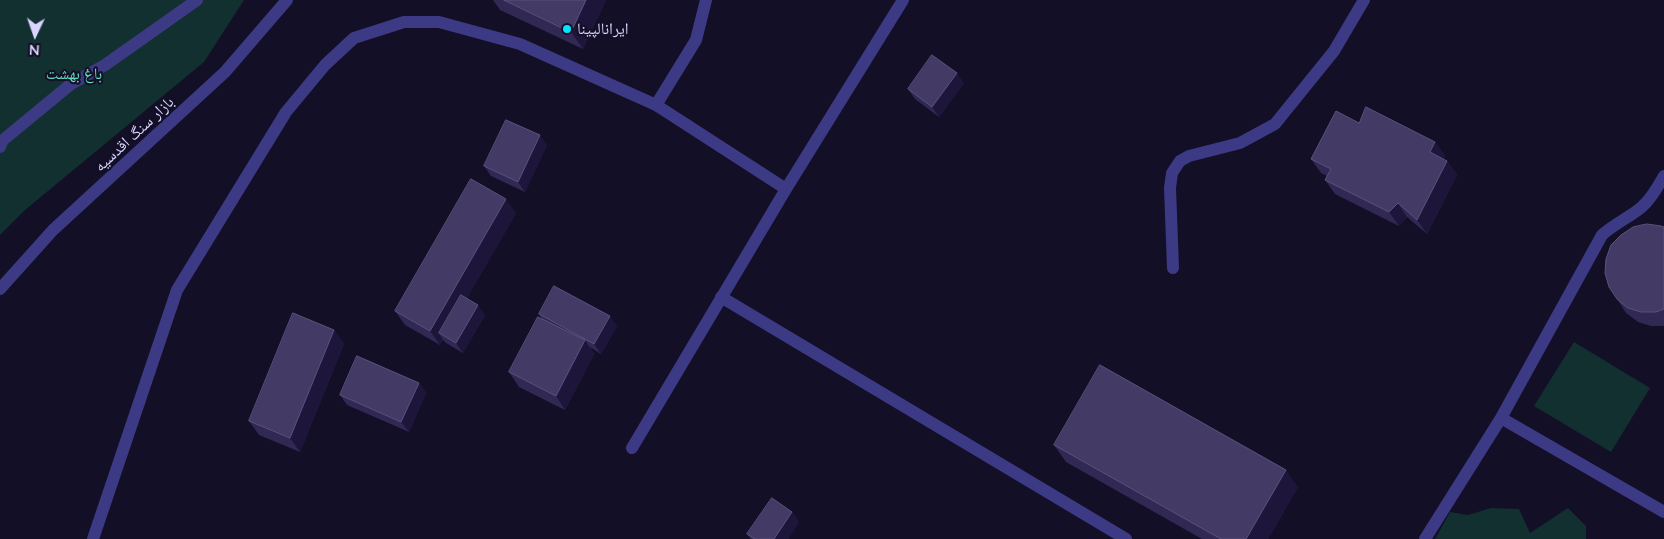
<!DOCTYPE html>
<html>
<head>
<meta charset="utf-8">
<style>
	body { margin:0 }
	#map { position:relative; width:1664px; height:539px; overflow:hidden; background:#130f26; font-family:Lato,sans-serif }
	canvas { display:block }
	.north { position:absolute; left:10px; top:10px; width:50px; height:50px; -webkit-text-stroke:4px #130f26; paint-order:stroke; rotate:183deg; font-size:14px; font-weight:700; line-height:20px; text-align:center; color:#d9d4ff }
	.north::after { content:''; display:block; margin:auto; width:18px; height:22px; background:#d9d4ff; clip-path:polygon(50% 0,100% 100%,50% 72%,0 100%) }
</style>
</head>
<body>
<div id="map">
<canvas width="1664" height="539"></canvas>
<div class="north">N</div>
</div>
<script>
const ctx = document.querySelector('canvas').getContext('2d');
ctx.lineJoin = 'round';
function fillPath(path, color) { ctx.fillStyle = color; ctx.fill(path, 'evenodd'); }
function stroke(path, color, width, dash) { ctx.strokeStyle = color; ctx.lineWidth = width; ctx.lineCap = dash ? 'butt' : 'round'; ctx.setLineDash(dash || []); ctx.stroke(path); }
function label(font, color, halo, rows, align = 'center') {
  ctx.font = font + ' Lato,"Noto Naskh Arabic",sans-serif'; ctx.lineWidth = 4; ctx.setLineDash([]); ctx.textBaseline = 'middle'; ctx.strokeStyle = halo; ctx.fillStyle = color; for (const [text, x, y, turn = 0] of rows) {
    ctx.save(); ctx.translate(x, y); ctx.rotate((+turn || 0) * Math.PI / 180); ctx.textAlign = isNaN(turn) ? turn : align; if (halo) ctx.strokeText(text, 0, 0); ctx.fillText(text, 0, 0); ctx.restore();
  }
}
fillPath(new Path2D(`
	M0,0h244l-40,62 -179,148 -25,25z
	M1574,342l76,46 -39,64 -77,-46z
	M1491,508l28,1 11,24 38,-25 18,18v13h-151l15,-27 18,3z`), '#12302f');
stroke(new Path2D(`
	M1173,268l-3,-80 2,-15 8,-12 9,-5 51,-13 35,-19 59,-73 30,-51
	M0,289l53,-59 172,-158 62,-72
	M721,297l405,242
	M632,448l154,-259 117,-189
	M93,539l84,-249 109,-178 39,-47 29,-27 50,-16h35l81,22 136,61 130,84`), '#3d3a85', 12);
stroke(new Path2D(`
	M656,105l40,-65 10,-40
	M0,147l3,-7 68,-56 34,-19 92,-65
	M1501,418l163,94
	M1425,539l76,-121 101,-183c11,-10 24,-16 36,-25 11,-8 19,-22 26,-34`), '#3d3a85', 12);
fillPath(new Path2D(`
	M493,0h113l-23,49 -83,-39z
	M964,83l-25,34 -24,-18 -7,-10z
	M1359,123l76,19 10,14 -2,3 4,2 10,14 -30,59 -20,-17 -8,9 -64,-32 -10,-14 2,-4 -6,-3 -10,-14z
	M547,145l-22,47 -34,-16 -7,-10z
	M516,213l-49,85 18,17 -22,38 -17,-10 -3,-3 -3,5 -35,-20 -10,-14z
	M1664,227v99h-13l-13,-4 -12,-9 -9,-14z
	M539,314l78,12 -16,28 -11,-7 4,7 -29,56 -46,-23 -10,-15 33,-53z
	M334,330l10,14 -44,108 -41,-17 -10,-14z
	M419,383l7,10 -17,39 -62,-27 -7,-10z
	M1054,445l244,42 -30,52h-66l-136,-77z
	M792,512l7,10 -11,17h-37l-4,-5z`), '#312854');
fillPath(new Path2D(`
	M586,0h20l-23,49 -12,-17z
	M957,73l7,10 -25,34 -7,-10z
	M540,135l7,10 -22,47 -7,-10z
	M1435,142l10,14 -5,10 -10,-14z
	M1447,161l10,14 -30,59 -10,-14z
	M506,199l10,14 -71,124 -6,-4 4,7 -3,5 -10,-14z
	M1398,203l9,14 -8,9 -10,-14z
	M478,305l7,10 -22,38 -7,-10z
	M610,316l7,10 -16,28 -7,-10z
	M334,330l10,14 -44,108 -10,-14z
	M585,340l9,14 -29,56 -9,-14z
	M419,383l7,10 -17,39 -8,-10z
	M1286,470l12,17 -30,52h-22z
	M792,512l7,10 -11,17h-14z`), '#1d163a');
const building = new Path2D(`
	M504,0h82l-15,32z
	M932,55l25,18 -25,34 -24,-18z
	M1366,107l69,35 -5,10 17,9 -30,59 -19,-17 -9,9 -64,-32 6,-11 -20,-10 25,-48 23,12z
	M506,120l34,15 -22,47 -34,-16z
	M471,179l35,20 -76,132 -35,-20z
	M1647,224l14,2 3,1v82l-8,3h-15l-13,-4 -11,-9 -8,-12 -4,-14 1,-14 5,-14 10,-10 12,-8z
	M554,286l56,30 -16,28 -55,-30z
	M461,295l17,10 -22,38 -17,-10z
	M293,313l41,17 -44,108 -41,-17z
	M538,317l47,23 -29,56 -47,-24z
	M357,356l62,27 -18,39 -61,-27z
	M1100,365l186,105 -40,69h-25l-167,-94z
	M772,498l20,14 -18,27h-19l-8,-5z`);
fillPath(building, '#433a66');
stroke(building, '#5a527e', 1);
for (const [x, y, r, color] of [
	[567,29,5,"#00e5ff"]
]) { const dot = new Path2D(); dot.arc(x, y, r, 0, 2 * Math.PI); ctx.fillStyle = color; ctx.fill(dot); stroke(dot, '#130f26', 2); }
label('16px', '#d9d4ff', '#130f26', [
	["ایرانالپینا",577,29]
], 'left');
label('16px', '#5fe0c0', '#130f26', [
	["باغ بهشت",74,74]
]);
label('16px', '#d9d4ff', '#130f26', [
	["بازار سنگ اقدسیه",134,134,-43]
]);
</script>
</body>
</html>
